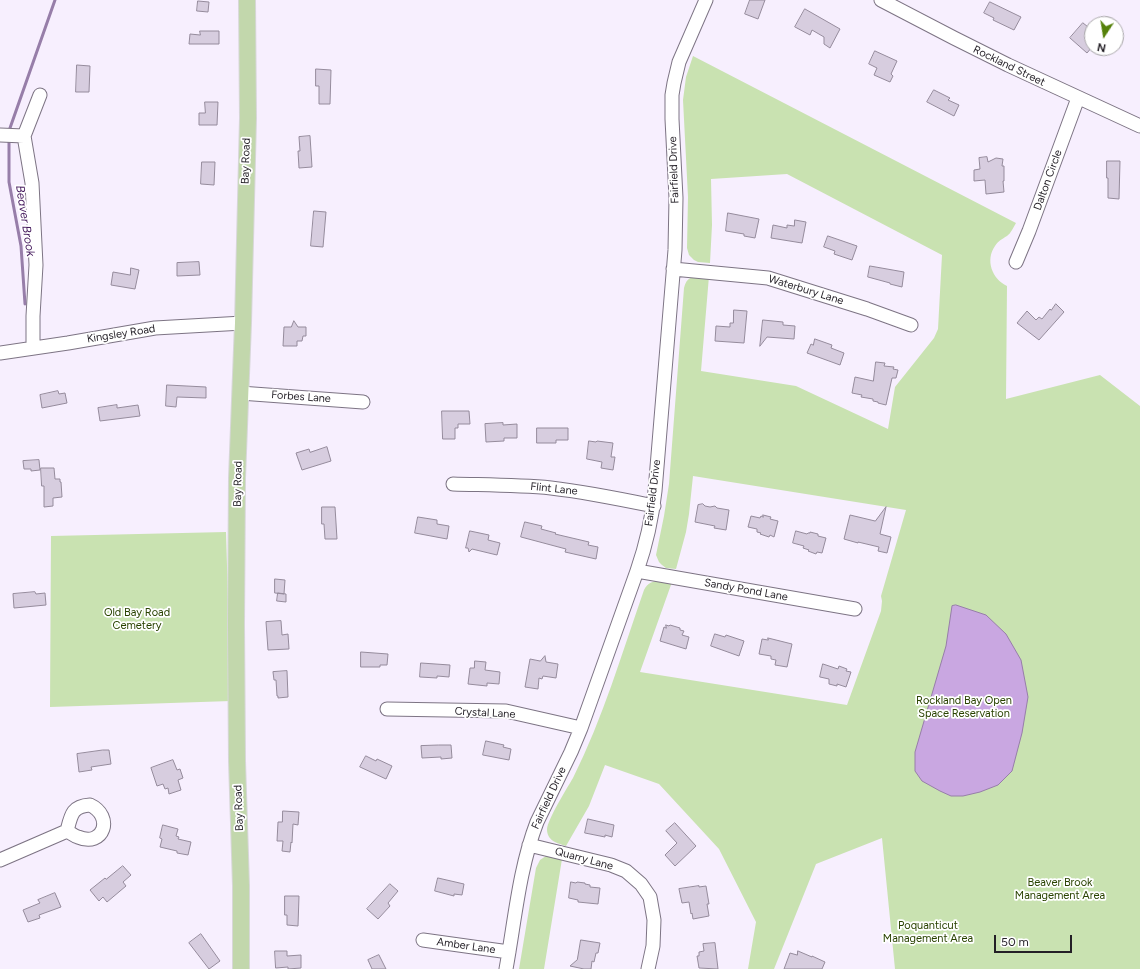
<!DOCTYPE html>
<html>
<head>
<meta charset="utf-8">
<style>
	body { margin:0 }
	#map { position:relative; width:1140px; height:969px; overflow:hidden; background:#f7effe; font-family:Figtree,sans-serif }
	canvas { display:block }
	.north { position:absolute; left:1084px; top:16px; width:40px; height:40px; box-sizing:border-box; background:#fff; border:1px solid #a7a5a8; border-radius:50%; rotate:192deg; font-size:11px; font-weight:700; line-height:16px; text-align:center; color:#231f26 }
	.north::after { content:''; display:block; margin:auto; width:14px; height:18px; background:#55810a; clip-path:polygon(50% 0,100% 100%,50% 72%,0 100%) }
	.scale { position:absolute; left:994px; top:935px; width:78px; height:18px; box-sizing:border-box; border:2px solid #231f26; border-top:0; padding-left:5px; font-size:12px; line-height:14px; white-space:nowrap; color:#231f26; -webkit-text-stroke:3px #fff; paint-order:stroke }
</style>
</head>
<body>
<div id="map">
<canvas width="1140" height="969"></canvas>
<div class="north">N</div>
<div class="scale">50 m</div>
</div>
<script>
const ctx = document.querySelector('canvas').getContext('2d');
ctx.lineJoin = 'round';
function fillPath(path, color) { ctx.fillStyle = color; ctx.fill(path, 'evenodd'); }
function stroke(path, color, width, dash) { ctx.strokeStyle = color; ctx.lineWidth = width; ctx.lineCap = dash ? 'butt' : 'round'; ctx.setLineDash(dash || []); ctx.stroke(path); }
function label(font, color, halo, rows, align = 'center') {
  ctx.font = font + ' Figtree,sans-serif'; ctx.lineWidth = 3.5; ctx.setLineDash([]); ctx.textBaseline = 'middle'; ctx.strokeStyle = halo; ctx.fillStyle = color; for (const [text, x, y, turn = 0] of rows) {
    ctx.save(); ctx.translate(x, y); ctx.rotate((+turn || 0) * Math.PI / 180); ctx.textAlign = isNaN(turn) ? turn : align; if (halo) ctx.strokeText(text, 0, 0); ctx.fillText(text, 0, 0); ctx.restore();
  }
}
fillPath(new Path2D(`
	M693,56l323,167c-3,5 -5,10 -9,13 -5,3 -9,5 -12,10 -10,14 -3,33 12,40l-1,113 94,-24 40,31v563h-245l-13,-131 -66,26 -42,105h-26l8,-47 -37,-73 -60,-65 -54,-19 -16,41 -23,40c-9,-3 -19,-5 -19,-17 1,-10 20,-41 26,-51 30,-60 49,-125 71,-188 6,-12 16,-9 28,-8l-32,90 207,33 34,-94 1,-10 -1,-5 25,-86 -213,-34 -4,38 -3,18 -10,37 -10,-1 -4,-3 -3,-3 -3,-7 8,-39 5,-32 15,-196c3,-14 13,-12 25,-12l-8,95 95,15 92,43 7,-42 39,-49 4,-9 4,-74 -155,-81 -76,5 1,46 -2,38 -12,-1 -4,-2 -5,-5 -2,-7 1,-51 -5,-97 3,-23z
	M226,532l5,169 -181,6 1,-171z
	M546,856l16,3 -18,110h-25l17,-101 4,-8z`), '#c9e2b1');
const water = new Path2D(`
	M956,605l30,10 20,19 15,26 7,37 -6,36 -10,38 -14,14 -18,7 -17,4h-12l-11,-5 -18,-10 -7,-10v-19l31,-106 6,-40z`);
fillPath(water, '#c9a7e1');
stroke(water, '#977ea9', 1);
stroke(new Path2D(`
	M10,128l45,-128
	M9,140v42l12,64 4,58`), '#977ea9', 3);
const building = new Path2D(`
	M750,0h15l-7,19 -13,-5z
	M198,1l11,1 -1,10 -11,-1z
	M990,2l31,15 -7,13 -21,-10 1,-2 -10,-5z
	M805,9l35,20 -10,19 -6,-4v-7l-12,-7 -2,5 -15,-8z
	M1083,23l9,7 -4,4 4,4v9l-5,6 -17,-15z
	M200,31h19v13h-30l1,-10 10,1z
	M875,51l22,10 -6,13 2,2 -3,6 -16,-7 3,-7 -8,-4z
	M77,65l13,1 -1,26h-13z
	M316,69l15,1 -1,34h-11v-18h-3z
	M934,90l16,8 -2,2 11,5 -5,11 -27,-14z
	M205,102h13l-1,23h-18v-12h6z
	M310,136l2,31 -13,1 -1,-17h2l-1,-14z
	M987,157l1,5 8,-4 7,1 -1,7h2v15h-1l1,11 -18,2 -1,-14 -11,1v-11l6,-1 -1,-11z
	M1107,161h13l-1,38 -11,-1v-20h-1z
	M202,162h13l-1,23 -13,-1z
	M314,211l12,1 -3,35 -12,-1z
	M728,213l31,6 -4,19 -11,-2v-2l-18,-3z
	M795,220l11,2 -4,21 -31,-5 2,-13 14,3v-3l7,1z
	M828,236l29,10 -5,14 -18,-6 1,-3 -11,-4z
	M199,262l1,13 -23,1v-13z
	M870,266l34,6 -2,15 -12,-3v-1l-22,-6z
	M131,268l8,2 -4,19 -24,-4 2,-13 17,3z
	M1056,304l8,8 -25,28 -22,-17 10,-12 9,9 3,-3 3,2 8,-10 1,1z
	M734,310l13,1 -3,32 -29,-2 1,-15 14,1v-4h3z
	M763,320l20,2v3l12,1 -1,13 -27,-2 -7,9z
	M294,321l4,6h8v9h-3l-1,5h-5v5h-14l1,-19h7z
	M815,339l17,6 -1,3 13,5 -4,12 -33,-12 4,-9 2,1z
	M876,362l9,1 -1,3 10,1 -1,2 5,1 -2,8h-4l-6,27 -8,-2v-1l-5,-1v-2l-12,-2 1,-2 -10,-2 3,-16 18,4z
	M167,385l39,2v11l-29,-1 -1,10 -10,-1z
	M58,391l1,3 6,-1 2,10 -25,5 -2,-13z
	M117,405v3l21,-3 2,11 -40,5 -2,-13z
	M442,411h27l1,13h-12v4h-3v11h-12z
	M503,423v2l14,-1v14h-13v3l-18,1 -1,-18z
	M537,428h31v12h-12v3h-19z
	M589,441l7,1 1,-1 16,2 -2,14h4l-2,13 -12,-2 1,-6 -15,-3z
	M327,447l4,14 -29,9 -6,-17 13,-4 1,3z
	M39,460l1,10 -9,1v-2h-7l-1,-8z
	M41,468h13l1,11h5v3h1l1,15 -9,1v8l-9,1v-21h-2z
	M703,504l2,2 5,1 5,-1 2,2 12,2 -3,20 -12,-2 1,-2 -20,-4 3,-17z
	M322,507h13l2,32h-12l-1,-15h-2z
	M886,507l-6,27 11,3 -4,16 -9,-2 1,-4 -21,-5v1l-14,-4 6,-24 25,6z
	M763,515l8,2 -1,2 8,2 -4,16 -4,-2 -1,2 -9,-3 1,-1 -4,-1v-3l-9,-2 3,-11 9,2 1,-2 2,1z
	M418,517l19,3v4l12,2 -2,13 -32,-6z
	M525,522l17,4 -1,3 15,4 -1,1 34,8 -1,3 10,2 -2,12 -31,-7 1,-3 -45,-12z
	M470,531l19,4 -1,5 12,3 -3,12 -25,-6 -3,3 -1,-4h-2z
	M796,531l11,3 1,-1h2v-1l8,2v2l8,2 -4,15 -5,-1 -1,2 -8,-3 1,-1 -6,-2 1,-2 -11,-3z
	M275,579l10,1 -1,14 -9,-1z
	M35,592l1,2 9,-1 1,12 -32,3 -1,-14z
	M278,593l8,1v8l-9,-1z
	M281,621l1,14 6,-1 1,15 -21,1 -2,-28z
	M666,625l3,1 1,-1 10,3v2l4,1 -2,4 7,2 -3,12 -26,-8 4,-14 2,1z
	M715,634l10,3 1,-2 18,6 -5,15 -28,-10z
	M768,638l24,6 -5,23 -12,-2 1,-5 -5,-1v-3l-12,-2 3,-15 6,1z
	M361,652l27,2 -1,11h-7v2h-19z
	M545,656l1,6 12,2 -2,14 -13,-2 -1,3 -3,-1 -1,11 -13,-2 5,-28 10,2z
	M475,661l11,1 -1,8 15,2 -1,12 -12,-1v3l-19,-2 2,-16h4z
	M421,663l29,2 -1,12 -12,-1v2l-17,-1z
	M823,664l15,5 1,-3 8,3 -1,2 5,1 -5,15 -9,-3v2l-8,-2v-5l-9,-2z
	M287,671l1,26 -10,1v-2h-1l-1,-16h-2l-1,-8z
	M486,741l18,4 -1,2 8,2 -2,11 -26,-5z
	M439,745h12l1,13 -11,1v-2l-19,1 -1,-12z
	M103,750h6l2,14 -20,3 1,3 -13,2 -2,-18z
	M366,756l10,5 1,-2 15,7 -6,13 -26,-12z
	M173,760l4,10 3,-1 3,9 -5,2 3,10 -12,4 -1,-6 -3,1 -2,-5 -6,2 -6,-18z
	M283,811l16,1 -1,13 -5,-1 -1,19 -1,-1 -1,10 -8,-1 1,-10h-6l1,-19h4z
	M588,819l26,6 -2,12 -7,-2v2l-20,-4z
	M675,823l21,23 -21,20 -10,-11 12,-12 -11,-12z
	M163,825l15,4 -2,7 3,1 -1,2 13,3 -3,13 -11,-2v-2l-17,-4 2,-8 -2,-1z
	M123,866l8,9 -8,7 3,4 -19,16 -4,-5 -4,4 -9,-11 15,-12 1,1z
	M438,878l26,6 -2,11 -8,-1v2l-19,-5z
	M571,882l5,1 1,-1 8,1v1l5,1v2l10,1 -2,16 -20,-2v-2l-9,-2z
	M390,884l8,7 -10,12 2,3 -12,13 -11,-10z
	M699,886v1l7,-1 3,18h-2l2,12 -16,3 -1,-6 -1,1 -2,-12 -7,1 -3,-14z
	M55,893l6,14 -22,8 1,3 -12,4 -5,-12 17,-7 -2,-3z
	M285,896h14l-1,30 -11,-1v-10h-2z
	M201,934l19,27 -11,8 -20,-26z
	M581,940l19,3 -2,10h-2l-2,9 -2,-1 -1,8h-7l-14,-3 7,-6z
	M715,943l3,26 -19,-1 -2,-12h2v-4l5,-1 -1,-7z
	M275,951h12v5l14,-1v13l-13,1v-2l-12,1z
	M798,951l14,6v-1l13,6 -3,7h-38l6,-16 7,2z
	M379,955l7,14h-14l-4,-9z`);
fillPath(building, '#d7cddf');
stroke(building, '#958b9c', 1);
const minor = new Path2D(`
	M881,0l73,38 54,27 132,61
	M0,135l24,1
	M1016,262l13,-31 49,-133
	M673,269l95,9 99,31 44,16
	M33,348v-32l3,-51 -4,-82 -8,-47 16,-41
	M0,353l68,-10 87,-15 88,-5
	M240,393l123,9
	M453,484c33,1 66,1 98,4 35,4 69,11 103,18
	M637,571l218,38
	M387,709l119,2 75,17
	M90,805c24,11 14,43 -12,32 -4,-1 -7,-4 -11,-6 4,-16 5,-25 23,-26z
	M529,845l82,20 15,6 15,13 9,13 4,23 -1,26 -5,23
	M0,860l67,-29
	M423,940l86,12
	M506,969c9,-49 13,-100 31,-147l34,-70 10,-24 56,-157c9,-26 15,-52 18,-80l20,-241 1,-52 -4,-79v-24l2,-12 5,-21 27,-62`);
const major = new Path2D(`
	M241,969v-83l-4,-125 -1,-137 1,-146 6,-155 5,-205 -1,-118`);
stroke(minor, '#7d7484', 15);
stroke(major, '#d7d7d8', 18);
stroke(minor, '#fff', 13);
stroke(major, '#c2d7ac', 16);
label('11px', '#231f26', '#fff', [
	["Rockland Street",1009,66,26],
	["Bay Road",246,161,-88],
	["Fairfield Drive",674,170,-92],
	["Dalton Circle",1048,180,-70],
	["Waterbury Lane",806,290,17],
	["Kingsley Road",121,334,-9],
	["Forbes Lane",301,397,4],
	["Bay Road",238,484,-89],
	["Flint Lane",554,489,6],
	["Fairfield Drive",653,493,-83],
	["Sandy Pond Lane",746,590,10],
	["Crystal Lane",485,713,3],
	["Fairfield Drive",549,798,-65],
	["Bay Road",239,808,-92],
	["Quarry Lane",584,859,15],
	["Amber Lane",466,946,8]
]);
label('11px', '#294200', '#fff', [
	["Old Bay Road",137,613],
	["Cemetery",137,626],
	["Rockland Bay Open",964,701],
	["Space Reservation",964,714],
	["Beaver Brook",1060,883],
	["Management Area",1060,896],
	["Poquanticut",928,926],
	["Management Area",928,939]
]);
label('italic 12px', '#44195c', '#fff', [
	["Beaver Brook",25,221,81]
]);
</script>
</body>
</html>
